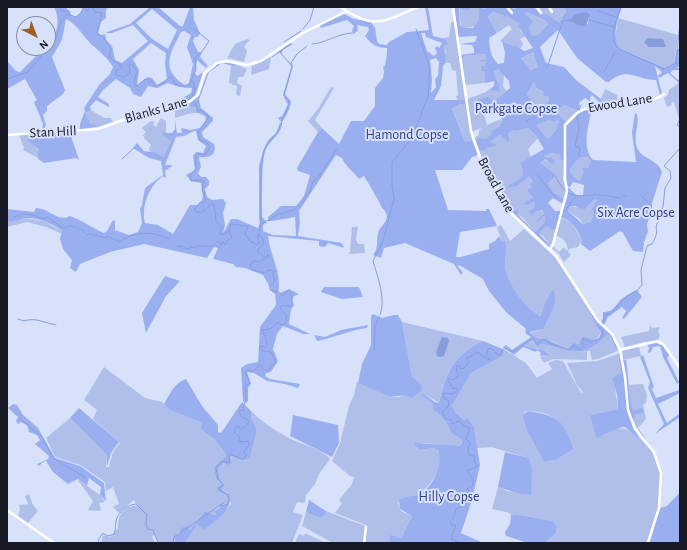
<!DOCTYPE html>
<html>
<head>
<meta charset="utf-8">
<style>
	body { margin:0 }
	#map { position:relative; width:687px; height:550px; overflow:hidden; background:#d8e1fa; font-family:"Alegreya Sans",sans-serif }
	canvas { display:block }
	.frame { position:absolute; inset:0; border:8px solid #161924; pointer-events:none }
	.north { position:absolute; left:16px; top:16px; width:40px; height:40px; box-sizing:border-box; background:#d8e1fa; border:1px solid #8a91a4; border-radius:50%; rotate:138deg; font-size:11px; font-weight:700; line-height:16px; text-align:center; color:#161924 }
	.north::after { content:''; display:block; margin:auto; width:14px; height:18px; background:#9e6026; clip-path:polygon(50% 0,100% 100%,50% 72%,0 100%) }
</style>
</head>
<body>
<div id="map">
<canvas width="687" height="550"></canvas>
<div class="frame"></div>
<div class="north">N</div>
</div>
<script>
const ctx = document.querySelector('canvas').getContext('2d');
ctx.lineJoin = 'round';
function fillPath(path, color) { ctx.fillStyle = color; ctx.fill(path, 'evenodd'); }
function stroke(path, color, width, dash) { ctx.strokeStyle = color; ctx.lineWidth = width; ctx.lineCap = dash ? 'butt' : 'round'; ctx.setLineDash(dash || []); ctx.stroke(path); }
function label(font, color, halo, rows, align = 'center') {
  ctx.font = font + ' "Alegreya Sans",sans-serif'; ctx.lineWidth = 4; ctx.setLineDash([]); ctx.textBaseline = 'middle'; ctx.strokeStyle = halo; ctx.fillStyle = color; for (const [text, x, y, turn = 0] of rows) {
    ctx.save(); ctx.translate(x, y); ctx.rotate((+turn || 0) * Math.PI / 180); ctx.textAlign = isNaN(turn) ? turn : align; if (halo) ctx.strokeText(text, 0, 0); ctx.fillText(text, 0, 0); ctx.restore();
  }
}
fillPath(new Path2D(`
	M459,7l6,4 5,-1v-3h9v12l-4,8h-14z
	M537,7h27l2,4 -7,13 -18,-10z
	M493,12l9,1 18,11v7l6,5 -6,3 3,5 -3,5 -5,-4 -2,1 -13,-5 12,-12 -3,-4 -12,8 -9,-16z
	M527,12l19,9 2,3 -9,10 -7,2 -7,-22z
	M618,18l60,17 -4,28 -9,5 -46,-20 -4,-8z
	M451,22h3l11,78h-8l-1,-4 2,-1 -2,-24 -4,-1 -2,-7h-6l2,-1 -2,-9h2l-2,-8 12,-2 -7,1 -6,-6 6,-1z
	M247,39l3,1 -6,6 3,5 -3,11 -17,-4 8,-14z
	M533,52l5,15 -9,3 -8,-13z
	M486,54v5l-9,2h9l-2,5h-2l3,5v12l-20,2 -4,-25 2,-4z
	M271,57l-2,12 -18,6 1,-9z
	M235,64l12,5 -4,8h-5l-1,6 5,3 -2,10 -4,-1 1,-9 -8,-3 2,-18z
	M495,69l5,1 4,4 -1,12 3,5 -11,9 -6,-2 -9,16h4l3,11 14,-6c0,8 -8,17 -15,20l-7,-2 -5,4v-3l5,-3v-4l2,-3 -9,4 -5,-33 19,-7 8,-6z
	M534,82l2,6 12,8 1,5 -9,8 -3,-1 -10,-14z
	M679,83v36l-5,-17 -3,1 1,2 -5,2 -3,-9 4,-3 1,-5z
	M331,87l3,1 -19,32 7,8 -4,4 -10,-11 10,-12z
	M605,89l12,6v9h-14l-2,-5z
	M189,103l7,4v4l-2,2c-5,0 -15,4 -19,5v-12z
	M460,104h6l6,36 -7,2 -13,-35z
	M565,105l13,6 -12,11 -10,-11z
	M91,110l13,8h7l2,4 -12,4h-9l-7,-13z
	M161,118l5,3v12h-2l7,8 -8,16 -6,-4h-6l-2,-4 2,-4 -7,-7 1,-3 -3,1 4,-4 -4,-4 9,-7 4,1 -2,3 3,2z
	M556,118l3,4 -3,8 -8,9 -12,-14 13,-5 5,2z
	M528,128l10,10 -10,11 3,8 -11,6 3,9v4h6l4,6 -2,11 2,4 -9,7 2,2 7,-4 2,1v4l-7,4 4,4 8,-6 6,8v5l-11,10 -13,-15 -10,-5 -13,-23 1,-2 -3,-2 1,-2h-2l-5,-8 2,-2h-3l-8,-13 -4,-13 2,4 5,-1 5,-8 10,-7 8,6 2,-1 -2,-6 5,-4 3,1z
	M24,134h4l7,13 4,4 -2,2 1,5 -15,-8 1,-2 -5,-13z
	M551,153l9,2 5,5 -2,19 3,10 -1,10c-9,-3 -15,-7 -17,-16l8,-7 -16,-13 3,-4 10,5 -9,-8z
	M587,157l4,4 -1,4 -10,15h-2l-7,-6 -1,-5 9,-11z
	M595,199l2,2 -6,8 3,4 -2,9 -9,2 -3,-5 -12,-8 2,-5h2l6,2h8z
	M560,217l11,5 11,18 -4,7 -9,2 -1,3 3,3 -7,7 -5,-8 -7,-6 1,-2 6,6 5,-5 2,3h2c-1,-7 -5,-13 -12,-14z
	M27,218l19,4 16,9v3l-16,-7 -19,-5 -20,5v-5z
	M501,225l9,16 14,-12 31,28 38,57 -1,1 5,13 4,4 -4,7 -6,2 -9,-4 -1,5 -13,7 -15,-7 -6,-4 -8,1 -9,-6 14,-4 4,-11v-24l-2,13 -7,9c-13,-6 -33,-35 -34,-50 0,-9 3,-15 0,-24h-3l-5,-15z
	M546,226l10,2 -4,19 -9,-11 -4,-2z
	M352,227h6l-2,12 2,5h6l1,9 -17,1 2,-2z
	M402,322l81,19c-27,11 -39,34 -44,62l-16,-10 -1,2 11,9 17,22 2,8 9,5 1,6c-15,5 -32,-6 -48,0l6,5 14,-2 4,2c7,16 -6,34 -19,44 -6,4 -14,6 -21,8l3,9 11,5 -11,22 -11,-2 -1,4 2,3h-25v-18l-31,-12 7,-10 -3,-3 13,-16 2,-7 -4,-1 -18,-15 8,-18 9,-37 5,-11 3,-13 33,15h10l21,-13 -9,-6z
	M650,325l2,3 8,-1 -2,5 2,2 -2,7 -14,1 -19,5 -4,-10 28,-6z
	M607,335l3,1 7,15 -19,8 -6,1 -2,-9h-3v9l-34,-1 -9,4 -4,-6 7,-2 -10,-7h-5l-7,-3 8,-5 4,6 4,-2c29,5 40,18 66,-9z
	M639,346l2,10 -18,4 -1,-10z
	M505,350l21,13 11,15 15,-9 -4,-6 7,-3 8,1 18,32 2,-1 -6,-7 -10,-22 30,-2 21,-7 3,19 -6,15 3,21 -28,6 14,20c17,-8 18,-11 33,3l2,-1 13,14 8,19 1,10 -3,28 -12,35h-101l11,-10 1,-7 -4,-5 -38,-7 -4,1 -1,-2 -18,-4 6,-22 9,4 24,4 -2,-37 -38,-11 -14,1 -3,-21 -5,-8 -5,1 -8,-7 -4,-7 19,-33 32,-17zM526,411c28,0 39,12 48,38l-18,11 -12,2 -17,-31 -5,-16z
	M104,367l41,31 17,4 8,8 32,13 -2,6 14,10 12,15 -1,3 -11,10 2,12 6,5 -3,8 8,3 1,7 -14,8 2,4 -2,1 -9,-4 -14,18 -11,2 -6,8 1,4h-16l-5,-8 -2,1 3,7h-54l2,-8 7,2 8,-9c-1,-12 6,-23 19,-22l-3,-6 -15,13 -6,-6 6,-3 -6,-17 -7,4 -1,-9 -25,-17 -25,-8 -9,-19 24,-20 37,37 -1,12h3l4,-15 7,-9 -27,-24 4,-9 -13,-10z
	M643,384l4,11 -1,8 -3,2 3,14 -8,9 8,11 -2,1 -12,-21 3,-1 -6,-16v-17z
	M251,411c10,10 25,20 38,27 9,5 35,12 41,21l-11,15 -4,10 -9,11 -1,8 -8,-1 -4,10 10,3 -11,28h-107l12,-18 10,3 24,-24 -3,-11 -6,-3 2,-5 -5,-8 -1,-8 15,-13 17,2 7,-28 -6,-13z
	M77,479l23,16 5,7 -6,1 2,7 -2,1 -11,-1 5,-9z
	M29,494l3,9 6,8 -10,12 -10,-7 2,-7 -1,-4 11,-1h-2l-3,-8z
	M326,511l39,15 -1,17h-31l-31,-17 4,-14 14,6 5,-3z
	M305,533l21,10h-31l4,-9 5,2z`), '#b0bfea');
fillPath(new Path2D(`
	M54,7h12l6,9 4,1 10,-10h22l-2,3v8l-5,4 -3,11 3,2 4,-1 1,6 6,6 3,14 7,3 26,-22 -15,-16 -21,8h-6l1,-1 23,-8 20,-17h8l22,19h3l7,-19h3l1,13 6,13 -2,4h-3l-2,4 5,11h4l-2,5 8,9 -2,2 -9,-8 -2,14 3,2 3,-3h2l-8,23 -9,6 -12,3 1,-2 16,-10 1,-5 -13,-1 -11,-4 -11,5 -9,-2 -7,11 -8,-3 -3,-6 -14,-9 -13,11 -5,7 11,7v3l-13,-7 -6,7 1,3 -6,3 6,11 10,2 -22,4 2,-9 4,-10 -1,-3 15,-23 11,-11 3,-7c-6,-10 -14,-16 -22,-23 -9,-9 -13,-19 -25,-25l-4,21 -10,17 13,33 -2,4 -16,12v5l-4,4 3,10 -2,5h-2l1,-6 -9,-22 3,-2 -12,-21 -18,10v-28l9,10 4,1 24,-24h4c0,-5 1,-5 4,-9 7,-10 7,-22 2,-32zM152,9l25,21 -9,19 -16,-10 -16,-16zM184,31l7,4 -4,12 6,17 -4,19 -4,2c-25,-15 -15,-32 -4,-53zM151,43l15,10 -1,10 2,16 -10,6 -5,-7 -4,-1 -11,8 2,-15 -6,-11z
	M425,7h3l5,29 12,3 4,6h-5l2,17 -3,4 -2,20 -7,14h31l1,4h-6l-8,4 13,34 7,-2 6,15 -6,2 -10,13h-27l13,40 38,1v-2h3l8,17 -37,6 -4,25h5l28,-8v-5l6,-3 4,-5 3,6 3,-1c3,10 0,16 0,25 1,15 21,44 35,50 5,-8 6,-20 13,-26 7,12 -5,27 -9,39l-14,3v1l9,6 8,-1 5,4 16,7 5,-6 5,1 2,-2 2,-5c7,0 17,8 19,-5l-4,-4 -6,-14h2l18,20 7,15 -1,2 -7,-15 -3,-1c-26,27 -37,14 -66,9l-3,3 -5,-7 -8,5c8,5 18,2 24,10l-9,1 1,-3 -4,-3 -1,2 -13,-5 -9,8 -11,-8 3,-2 6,5 19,-13 -6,-4 1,-4 -20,-17 -17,-21 -6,-12 -24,-14 -1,2 5,5 -2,3 -7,-11 -49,-21 -21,5 -3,10 -8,-3c6,-8 3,-13 5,-22 2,-8 16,-14 4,-25 -1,-4 -15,-27 -18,-32l-5,3c-6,-8 -13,-12 -17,-21l-6,-3 -37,56 1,11 -2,14 44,7 2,5 -16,-5 -3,4 -6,-1v-5l-51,-5c2,20 15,38 10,58l11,-5 10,5 -5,2 -2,4 2,5 -3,5 -2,14 21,10h-7l-20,-8 -6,8 -4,15 5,12 -7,11 -5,1 -1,3 5,3 30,5 -2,4 -13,-4 -18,-3 -13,-8 -7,-1 4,12 -3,4v13l-2,2 -3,-2 -2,-33 6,-4 11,-2 2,-35 16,-22 -1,-12h-2l-10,-18 -18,-7 -9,-1 -3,-3 -20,-5 5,-11 -4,-1 -7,11 -63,-14 -34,8 -30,12 -4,8 -6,-4 2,-8 -9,-11 -3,-10 2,-8c-8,-7 -25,-14 -36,-13 -6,1 -12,4 -19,4v-13l27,3 2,-4c13,0 22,15 34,8 12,4 22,12 34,17l3,-2 6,-11 2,1v9l14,5 9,-3 4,-9 -2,-14 2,-4 3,-17 18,-13 -2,-14 -12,-3 -16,-10 4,-5 7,8 13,2 6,4 8,-16 -8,-6v-2h9l3,-4v-9l2,13h5l-1,-5 9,2 10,-2 6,-8 -1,-4 -7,-3h-4l2,-2v-4h-5l-2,-4c23,-10 7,-48 46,-39l-2,2 -11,-3 -13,9 -10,28 2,8 12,10v3l-11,11 1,5 11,7c3,11 -4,14 -14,13l-1,1 2,9 -3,6 3,4h5l3,4v4l-4,4 2,8 5,3 11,-1 3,4 -3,10 2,12 -2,8 8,-14h6l21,9 2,-6 -1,-4v-52c3,-9 6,-28 17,-32l4,-11h2c0,11 -11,16 -16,26 -5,11 -4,52 -4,68l5,5 -4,3v6l10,4 23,1 -1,-19 -23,4h-4v-4l13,-11h15l8,-10 6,-21 -12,-4 -1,-3 21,-36 4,-4 17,16 12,-23h13l11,-15v-18l8,-10 4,-25v-5c-11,0 -16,-4 -22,-12l4,-6 -1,-3 -11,-2 1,5 -4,4 -2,-3 2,-5 -7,-6 -26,8 -1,-3 24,-11 10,5 17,3 4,6 2,13 2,3 8,1 2,-3 18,-10 22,-2zM421,33h4l1,4 16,6 -3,5 -2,-2 -2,2 2,5 -3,3 -7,-5zM436,58l3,4 -1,14 -3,3 1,8 -5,6 1,-13 -2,-20zM194,131h2l2,9 8,6 -3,7 -7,-1 -3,4 2,14 -9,5 5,6 10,2 2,12 -1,5 -5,5h-7l-17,29 -15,-9 -13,-2c-4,-17 4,-37 18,-47l3,2 -1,-7 7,-5v-1h-7l11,-28 8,-1z
	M454,7h16v3l-5,1 -6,-4 1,18 1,2 12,1 6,-9v-12h4l1,2 3,-2h23l4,2 3,-2h17l7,7 7,1 11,8 7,-12 -2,-4h58c-5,13 -10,28 -3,41l46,20 9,-5 3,-14 3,1v16l-3,1 3,3h-7l-3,3 8,7 2,-2v14l-1,-9 -11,-10 -9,5 -1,-2 4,-4 -7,-6 7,28 -2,1 -4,-15c-20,0 -29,-14 -47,2h-3l-29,-24 -19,-28 -18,17 6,16 18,4 12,13 25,19 2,5 -5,2 1,-4 -7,-7 -2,3 2,9h-3v-6l-4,-3 -6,5 1,7 -2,1 -13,-6 -9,6 10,11 -1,38h-4l-1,-5 -9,-2 -7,3 4,3 2,-2 5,4 -2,4 -8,-6 -5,4 15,11 1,2 -8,7c3,8 8,13 17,16l-2,5 -10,-6 -5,5 7,8h6l-5,17 -4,2 -6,-4 -7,8 13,13 -2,1 -38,-36 5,-2 2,2 -2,2 18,18 10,-10v-7l-8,7 -1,-1 8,-7 -2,-4 -5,1 -5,5 -4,-5 7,-4v-4l-2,-1 -7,4 -3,-2 10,-7 -6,-7 5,-3 -2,-3 3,-2 -4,-6 -12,10 -13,3 19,-13v-4l-3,-9 24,-14 -7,-12 -9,-9 -12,3 -3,-1 -5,4 2,6 -2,2 -8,-7 -10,7 6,2v2l-8,1 -3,3 -5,1 -6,-10 5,-4 7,2 6,-5 -1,-2 8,-5 3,-7 -4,-9 -18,3 -2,-14 9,-3 8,3 15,-12 -1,-7 -11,-12 -4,2 2,9 3,4v7l-9,-1 4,-4 1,-5 -10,2v-12h-3l-1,-5h3l2,-5h-10l10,-2v-5l-22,2 -3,4v-5l13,-2v-4l-2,-4 -13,-1 16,-2 2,-6 -19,1zM493,12l11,3 -1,3 3,-2 14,8 -2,2 15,22 -9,3 -9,-6 -2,1 -11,-5 3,12 -1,10 -6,1c-8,-8 -8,-15 -9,-26l8,-5 -9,-16zM527,12l19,9 2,3 -9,10 -7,2 -3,-9 4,-6 -8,-7zM589,12l-1,12 -9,2 -1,-3 -6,-1 4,-8zM533,52l5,15 -8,3 -9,-12zM534,82l2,6 7,4 1,4h4l1,5 -9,8 -3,-1 -10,-14zM557,119l2,3 -3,8 -8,9 -12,-14 13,-5 5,2z
	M290,43l3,1 -11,6v4l11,12 -8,29 6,6c-1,9 -5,16 -10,21l-3,-4 4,-2 6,-11 -5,-10 9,-28 -13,-15 -4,2z
	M592,108c-3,16 -11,39 1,52l43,2 -4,-30 3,-19 2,1c3,12 -6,25 2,37 5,8 19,9 23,21l-10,31v8l-5,13 1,8 -4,10 -1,10 -10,-1 -10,-18 -3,-2 -30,20 -9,-7 1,-4c-5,-10 -10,-21 -22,-23l7,-19 1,-11 9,9h6l1,-11 -11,-3 -3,5 -3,-1 -2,-8v-51l16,-16zM587,157l4,4 -3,7h-6l2,4 -4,8h-2l-7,-6 -1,-5 9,-11zM595,199l2,2 -6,8 3,4 -3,9 -8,2 -15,-13 2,-5h5l3,2 7,1z
	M51,132l19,1 9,27 -3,-2 -32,5 -6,-4 -1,-6 2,-3 -12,-10 3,-2 -2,-4z
	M165,276l15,5 -14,15 -20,37 -4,-20z
	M324,287h35l4,10 -21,2 -21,-7z
	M637,290l5,7 -18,22 -2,-1 4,-7 -4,-4 -14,10 -4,8 -3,-3 2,-3v-7c12,0 12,-8 20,-14 4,-3 9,-6 14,-8z
	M373,314l9,4 12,-3h4l4,7 10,55 9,7 1,6 -10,8 -7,-3 -15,2 -32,-14 4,-19 9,-19v-29z
	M368,325l-1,3c-18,2 -33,10 -50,13l-3,-6 11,2 16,-7z
	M483,341l22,9 -2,6 -32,17 -19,33 4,7 8,7 4,-2 6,9 6,38 -8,35 -11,33 22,10h-92l-2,-3 1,-5 11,3 11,-22 -12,-7 -1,-9c5,-4 12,-3 18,-5 15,-5 27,-31 21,-45l-4,-2 -14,2 -6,-5 1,-2 45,3 2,-3 -1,-4 -9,-5c-4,-10 -9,-19 -19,-24v-6l-12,-9 2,-2 12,9 4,1c6,-29 16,-50 44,-62z
	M656,343l7,3 6,9 -2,3 12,24 -2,2 -14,-27 -3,-11 -7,1 -2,5 -3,1 1,-6 -3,-3z
	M620,352l1,8h5c3,17 2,34 7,51l7,-3 3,1 1,4 -10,1 1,4 -4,2 8,17 -2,1 -12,-11h-3l-26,11 -6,-23 28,-6 -1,-15 -5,-16 9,-5 -3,-19z
	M643,355l11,32 -2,2 4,9 23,-8 1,3 -22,11 9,19 13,-10v4l-25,17 9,-10 -16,-36 2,-6 -10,-25z
	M186,379l16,27 16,19v7l3,1 21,-31 9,9v6l6,13 -7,28 -7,2 -10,-4 -3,1 1,6 -3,2 -4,-2 -6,6 1,8 5,8 -2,5 8,5c2,15 -13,24 -23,33l-3,1 -7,-4 -12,18h-10l-1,-7 5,-2 2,-6 6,-2 3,4 15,-19 9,4 2,-1 -2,-3 14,-9 -1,-7c-5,-2 -9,-2 -10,-8l5,-3 -6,-5 -2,-12 11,-10 1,-3 -12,-15 -14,-10 2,-6 -32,-13 -6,-6c5,-9 11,-22 22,-25z
	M13,404l4,1 6,10 15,13 17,30 25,8 24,17 2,18 -6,-6 1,-8 -12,-9 -2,8 -9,-7 -10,5 -15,-12 -7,-11 -3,1 -4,4 -2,-2 11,-5 1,-3 -14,-12 5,-4 -3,-5 -8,-3 -2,-7 -6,-3 -2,2 -3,-2 1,-4h2l-11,-10z
	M79,408l40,34 -8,11 -4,14v-12l-37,-37z
	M528,411c30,5 35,8 46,38l-18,11 -12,2 -17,-31 -5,-16z
	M293,415l45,10 1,18 -7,14 -42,-21z
	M505,452l24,6 3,11 -1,26 -11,-1 -22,-7z
	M680,492v51h-31l11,-35 7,-2z
	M309,500l17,11 -1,4 -5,3 -14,-6z
	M515,514l38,7 4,5 -1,7 -11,10h-17l-22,-7 -1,-4 5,-8 1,-9z`), '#9aaff0');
fillPath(new Path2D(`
	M587,12l3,2 -4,12h-6l-10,-5 5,-7z
	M647,38l16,1 3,8h-17l-5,-4z
	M442,337l6,1 1,3 -5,15 -4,1 -3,-1 -1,-4z`), '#889ddc');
stroke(new Path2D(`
	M62,7l-2,4h9l1,4 6,2 5,-4 2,-5 5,3v-4
	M92,7l3,5 7,1 -5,20 8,6 6,11 -2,7 13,9 -2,3 -4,1v5l8,2 6,-4 -1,-8h4l4,6 -3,11 2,5 9,-8 6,1 4,6c7,-1 11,-6 16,-10l4,8 10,3 4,-2 7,-15 -1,-13 6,-4 8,-12 -16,-13
	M598,11l18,6
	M589,20l25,7c-1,9 -2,18 7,23l43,19 12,-6
	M562,24l1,-3 8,-1
	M614,27l7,-20
	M303,29l7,-9 4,-13
	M284,42l17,-11
	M312,44c12,0 26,-11 41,-11
	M48,47c14,-7 7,-28 21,-33
	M678,49l2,3
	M272,57l18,-12
	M677,65l-1,-5 4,-37
	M547,68l14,-42
	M384,70v-4
	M604,72l11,-20
	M7,79l21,-7 20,-24
	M680,85v3
	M191,98l4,-8 -1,-7 -3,-2
	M192,100l4,4 2,7 4,-1 7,7 -11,15 2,8 6,2 4,4 -3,7 -5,2 -4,-2 -2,2v13l-6,8 1,5 10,-1 3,2 -2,8 4,11 -2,2h-4l-6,6 3,3h5l10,-8 2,1 2,16 7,7 -4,4 2,2c6,1 9,-4 10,-10l16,2 1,1 -3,7 5,7 7,4 2,-1 -1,-7 3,-13v-59c2,-6 1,-10 3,-15 2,-6 7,-11 11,-15 3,-3 14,-29 14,-34l-5,-7 8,-28 -1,-3 6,-9 10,-8
	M174,104l17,-5
	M579,110l2,-5
	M139,112l33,-8
	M577,115l2,14 -4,17 5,2 -1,8
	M680,119l-3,6 3,2
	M526,121l9,-4
	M122,159l12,-11
	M538,175l14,19 4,2
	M555,176l7,11
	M563,188c7,12 25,6 36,7 7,0 15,2 22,3l2,-2h3
	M642,197l6,5
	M565,211l11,-15
	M14,218l3,-3c7,-2 18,-1 25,4l5,-2 16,11 6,-2 7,1 2,2 5,1 4,5 3,-1 16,4 1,-2 13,6c14,-11 33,-11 50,-3
	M262,224l18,-11 3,1 2,-2 9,-2 10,-9 3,-7 3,-2 3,-11 4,-2 20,-30
	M178,246v1l5,-1 4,3 3,-1v-2l4,2 3,-2h16l5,-5 3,4 2,-3 2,3 2,-4 5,-3 -3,-8
	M380,315c6,-16 -2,-37 -7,-54l10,-20 11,-42 -2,-14v-23l20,-24 16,-42 2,-29 -14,-38
	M18,319l6,2c11,-4 21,2 32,4
	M602,323l3,-8c11,-2 12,-10 19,-16 5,-6 13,-6 18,-14l-1,-15 6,-24 5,-2c3,-5 6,-11 4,-17l7,-20 2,-19 6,-10 -1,-7 -6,-5 16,-18
	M504,348l9,4 20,-14 4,7 6,-6 8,5 19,6 4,-5 6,5 3,-3v-9l8,4c10,-3 13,-5 11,-16
	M374,350l1,-23 4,-10
	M7,405l1,-1
	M19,418l23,19 11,21 33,20
	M219,506l8,-1 2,-6 -2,-5 -8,-4v-2l4,-2v-2l-5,-5 -2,-12 6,-6 7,2 1,-9 11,5h3l2,-4 -2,-4c3,-3 6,-5 5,-10l-9,1 -1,-6 -5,-4 3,-6 4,3 7,-5 1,-3 -8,-5 -2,-5 5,-1 -1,-4 3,-6 -1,-14 5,-3 -5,-11 2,-2 7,1 6,-7 3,5 6,2 1,-4 6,-5 -5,-10 -8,-1 -3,-2v-3l5,1 2,-1 -1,-8 -5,-8c11,-1 10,-1 17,-8l4,3 3,-1 2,-8 -7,-8 1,-2h10c2,-5 1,-12 -3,-16l-3,4 -3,2 -3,-4 -9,-2v-4l5,-5 -2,-8 3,-2 -8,-1 -3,3 -13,-3 -2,-6 5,-3 3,1 11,-5 -1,-2 -4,2 -7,-6 7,-8 -2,-6 -4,-2
	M99,543l-1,-3 5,-7 5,3 6,-2c2,-5 1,-8 2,-13 2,-9 11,-16 20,-17l11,11 -1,10 2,4 5,1 5,13
	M173,543l1,-6 51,-35
	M460,543l-9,-4 5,-14h-5l-1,-3 4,-5 2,-8 8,-4 -4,-6 4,-6 5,-1 -2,-3 6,-4v-6l-6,-8 11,-5 -4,-5 1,-5 -6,-1 -1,-6 2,-7 -4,-3 4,-11 -6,-2 -5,-5 -7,3v-4l-7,-1 -3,-7 6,-5 1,-6 -5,-3 -1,-3 1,-2 9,1 5,-4 -1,-2 -4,1 -5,-9 1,-2 4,2 5,-4 -2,-9 2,-2 3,4 3,-1 5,-6 -3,-4 4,-1 8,-5 10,8 2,-1 -4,-3 2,-7 3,-1 8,8 4,-7`), '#889ddc', 1);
stroke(new Path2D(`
	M341,7c31,23 44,15 76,0
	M453,7l18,124 9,26 31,56 45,43 42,65 14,13 8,16 5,27 3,33 7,19 19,23 7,21 -2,35 -11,35
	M507,7l5,6
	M537,7l4,6
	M549,7l3,5
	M7,135l91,-6 50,-18 41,-9 9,-7 6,-21 13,-11 9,-2 21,4 14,-4 42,-28 44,-22
	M550,249l3,-5 14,-53 -2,-12v-54l12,-12 8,-4c26,-6 56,1 79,-15
	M620,350l38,-9 6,4 16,23
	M7,510l47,33
	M364,543l2,-16`), '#fff', 2.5);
label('14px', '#161924', '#d8e1fa', [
	["Ewood Lane",620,103,-9],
	["Blanks Lane",156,110,-16],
	["Stan Hill",53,132,-3],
	["Broad Lane",496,185,61]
]);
label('14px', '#2d3d89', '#d8e1fa', [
	["Parkgate Copse",516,109],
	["Hamond Copse",407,135],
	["Six Acre Copse",636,213],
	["Hilly Copse",449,497]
]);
</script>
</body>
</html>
